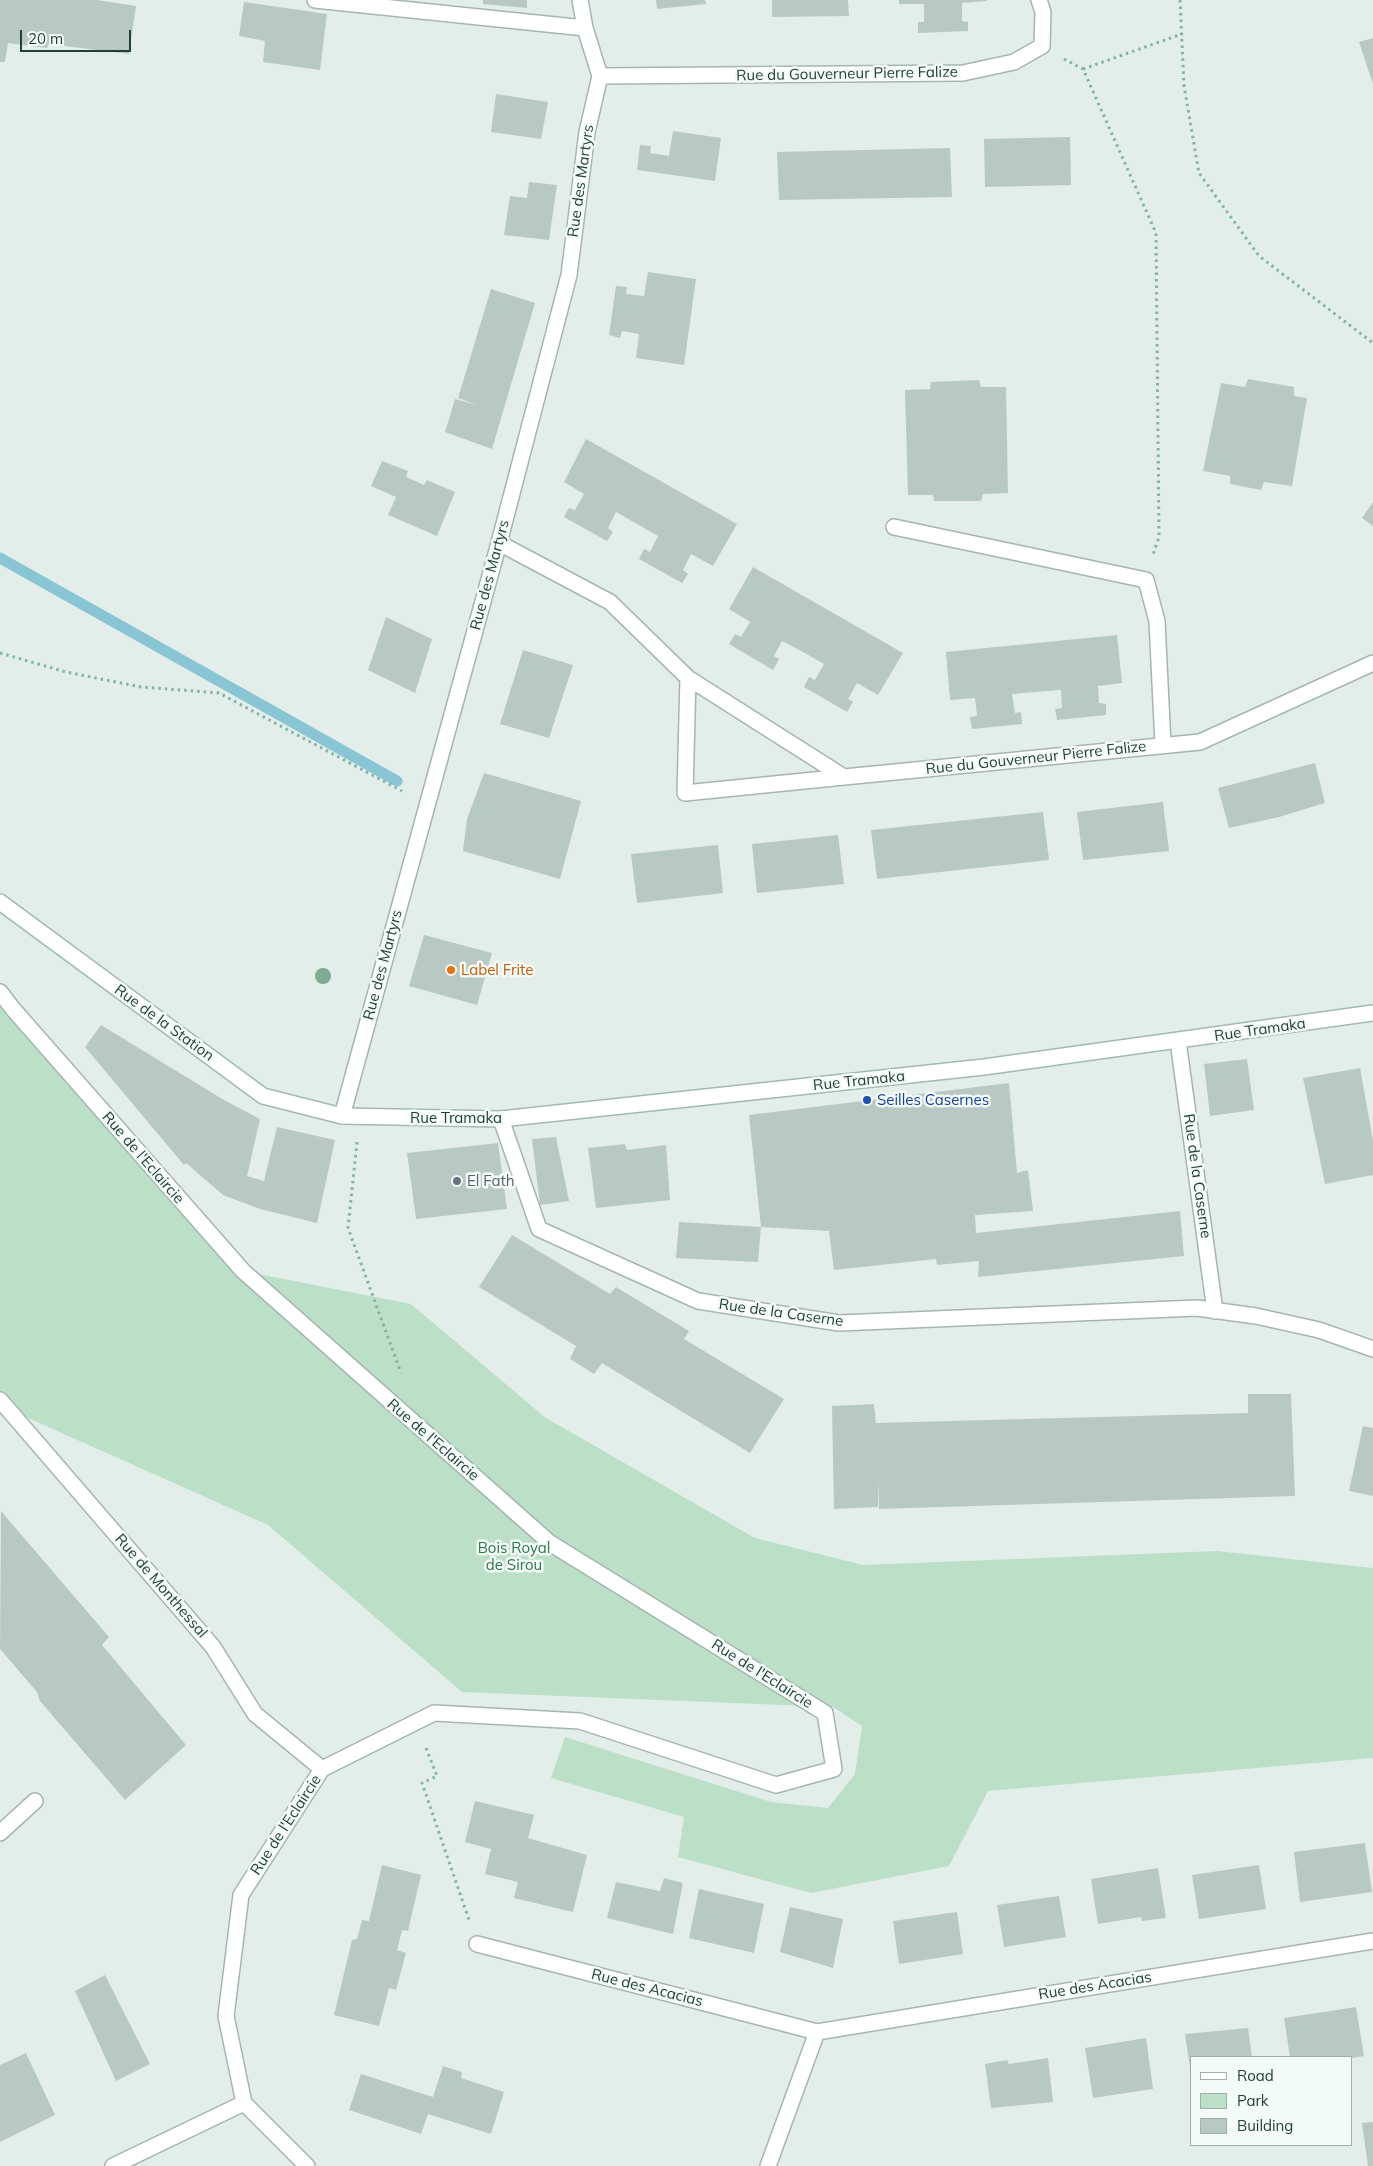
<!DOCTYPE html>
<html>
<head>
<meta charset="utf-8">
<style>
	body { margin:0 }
	#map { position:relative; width:1373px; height:2166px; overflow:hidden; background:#e3eeea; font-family:Mulish,sans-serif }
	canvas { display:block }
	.legend { position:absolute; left:1190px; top:2056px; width:162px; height:90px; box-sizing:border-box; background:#f4faf7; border:1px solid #a0b0ab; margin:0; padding:6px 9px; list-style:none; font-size:15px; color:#22403a }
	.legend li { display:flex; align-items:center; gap:10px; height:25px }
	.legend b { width:25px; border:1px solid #a0b0ab }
	.scale { position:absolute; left:20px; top:30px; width:111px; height:22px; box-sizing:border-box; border:2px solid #22403a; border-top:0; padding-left:6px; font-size:15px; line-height:18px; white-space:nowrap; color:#22403a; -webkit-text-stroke:4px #f4faf7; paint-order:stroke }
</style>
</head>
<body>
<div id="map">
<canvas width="1373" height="2166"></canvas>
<ul class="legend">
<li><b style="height:6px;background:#fff"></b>Road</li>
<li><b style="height:14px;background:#bbe0c7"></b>Park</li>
<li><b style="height:14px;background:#b8c9c3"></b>Building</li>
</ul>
<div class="scale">20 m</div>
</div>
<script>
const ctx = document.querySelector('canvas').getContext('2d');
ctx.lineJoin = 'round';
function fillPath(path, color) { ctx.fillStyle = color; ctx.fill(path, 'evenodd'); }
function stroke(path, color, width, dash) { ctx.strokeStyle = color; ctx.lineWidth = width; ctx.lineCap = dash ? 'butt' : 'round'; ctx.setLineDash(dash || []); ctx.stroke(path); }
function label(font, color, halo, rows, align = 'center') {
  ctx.font = font + ' Mulish,sans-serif'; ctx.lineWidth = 5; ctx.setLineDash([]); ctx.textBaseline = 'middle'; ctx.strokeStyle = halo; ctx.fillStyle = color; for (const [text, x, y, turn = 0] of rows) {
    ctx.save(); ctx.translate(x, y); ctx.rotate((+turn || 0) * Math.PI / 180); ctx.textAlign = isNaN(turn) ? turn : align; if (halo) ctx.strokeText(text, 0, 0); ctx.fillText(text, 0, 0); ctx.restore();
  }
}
fillPath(new Path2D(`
	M0,992l243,279 168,33 135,114 209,120 108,27 354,-14 156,17v190l-385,33 -39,75 -138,27 -133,-36 6,-40 -133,-39 14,-41 206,65 57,6 27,-34 7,-48 -29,-19 -371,-15 -194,-167 -260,-116 -8,-10z`), '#bbe0c7');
stroke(new Path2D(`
	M0,558l397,223`), '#89c5d5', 11);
fillPath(new Path2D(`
	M0,0h97l39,6 -7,48 -80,-10 -2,4 -39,-5 -3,19h-5z
	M483,0h44v8l-44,-4z
	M656,0h49l1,4 -49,5z
	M772,0h76l1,16 -77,1z
	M899,0h88v1l-25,2v18l6,1v9l-50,2v-11h6v-18h-25z
	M244,2l83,12 -7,56 -57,-8 2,-21 -26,-5z
	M1373,38v46l-14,-42z
	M496,94l52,8 -7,37 -50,-7z
	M673,131l48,7 -6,43 -78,-11 3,-25 11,1 -1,7 19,3z
	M1070,137l1,48 -86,2 -1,-48z
	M950,148l2,49 -173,3 -2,-48z
	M529,182l28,3 -8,55 -45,-5 6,-39 17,2z
	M648,272l48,7 -12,86 -48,-7 3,-24 -17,-3 -2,7 -11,-3 7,-49 11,1 -1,7 18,2z
	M491,289l44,14 -43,146 -47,-17 10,-33 22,6 -19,-7z
	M1248,379l46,8v9l13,2 -15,88 -28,-4 -3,8 -31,-6v-8l-27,-5 18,-88 24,4z
	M979,380l2,7h25l2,106 -25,1 -2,7h-47l-1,-6h-25l-3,-105 25,-1 1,-7z
	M586,439l151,85 -24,42 -22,-12 -8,16 5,4 -6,9 -43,-24 5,-10 6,3 8,-16 -42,-24 -8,16 5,4 -6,9 -43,-24 5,-9 6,2 9,-16 -20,-12z
	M382,461l26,10 -2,6 18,8 3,-5 28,12 -18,44 -49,-21 8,-18 -25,-11z
	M1373,502v24l-11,-8z
	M753,567l150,86 -25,42 -21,-12 -9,16 5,3 -6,10 -43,-25 5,-10 6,3 9,-16 -21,-12 -21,-11 -8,15 5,3 -6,11 -44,-26 6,-10 6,3 9,-15 -21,-13z
	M386,617l46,22 -17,54 -47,-23z
	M1117,635l5,48 -24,3 1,17 7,1v11l-49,5 -2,-11 7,-1 -1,-18 -26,2 -23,2 3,19 6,-1 1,12 -50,5 -2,-12 7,-1 -2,-18 -25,2 -4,-48z
	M523,650l50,15 -24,73 -49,-14z
	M1315,763l10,40 -46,14 -50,11 -11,-40z
	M484,773l97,28 -21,78 -97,-28 4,-32z
	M1163,802l6,49 -86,9 -6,-48z
	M1043,812l6,48 -172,19 -6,-49z
	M838,835l6,49 -87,9 -5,-49z
	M718,845l5,48 -86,10 -6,-49z
	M424,935l68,18 -15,52 -68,-19z
	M101,1025l123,75 36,19 -13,57 17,5 13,-54 58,13 -18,83 -57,-14 -37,-14 -37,-32 -2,2 -99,-118z
	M1247,1059l7,51 -44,6 -6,-52z
	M1360,1068l13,73v34l-48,9 -22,-106z
	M1009,1083l8,90 11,-3 5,41 -58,4 1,18 204,-22 4,45 -206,21 1,-16 -42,4 -1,-6 -102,11 -5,-39 -68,-4 -12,-112z
	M556,1137l13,64 -29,4 -8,-66z
	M498,1143l9,66 -91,10 -9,-66z
	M625,1144l2,6 39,-5 4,55 -74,8 -8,-60z
	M679,1222l82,5 -3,35 -82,-4z
	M512,1235l98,59 6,-7 73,44 -5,8 100,60 -34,54 -148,-90 -8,11 -24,-15 6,-13 -97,-59z
	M1248,1394h43l4,102 -416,13 -1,-28v26l-44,2 -2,-103 42,-2 2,19 372,-10z
	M1363,1426l10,2v68l-24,-5z
	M1,1511l108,126 -7,8 84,100 -61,55 -85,-99 -3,-9 -37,-43z
	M475,1801l59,14 -6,23 59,17 -14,57 -59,-14 4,-16 -33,-8 6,-25 -26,-7z
	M1365,1843l7,49 -72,10 -6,-50z
	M382,1865l39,10 -13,56 -6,-1 -5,20 9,3 -10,37 -7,-2 -10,38 -45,-11 18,-75 5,-1 5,-19 7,1z
	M1259,1865l7,44 -67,10 -7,-44z
	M1158,1868l8,50 -24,3 -1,-4 -43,7 -7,-45z
	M664,1878l19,5 -10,51 -66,-16 9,-36 44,9z
	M699,1889l65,15 -10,49 -65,-15z
	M1059,1896l7,41 -62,10 -7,-42z
	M790,1907l53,12 -10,49 -53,-16z
	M957,1912l6,42 -64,10 -6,-43z
	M105,1975l45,89 -34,17 -41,-90z
	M1356,2007l8,49 -12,2 -62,-1 -6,-39z
	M1248,2028l4,29h-60l-1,17 -6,-40z
	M1146,2038l7,51 -60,9 -8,-50z
	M26,2053l29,62 -55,27v-77z
	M1048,2058l5,44 -62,6 -6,-44 22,-4 2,4z
	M443,2066l19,6 -1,6 43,14 -13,42 -63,-20 -7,20 -72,-24 12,-36 72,23z
	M1373,2122v44h-5l-6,-43z`), '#b8c9c3');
const service = new Path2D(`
	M0,1833l35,-32`);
const minor = new Path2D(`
	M315,0l270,28
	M600,76l363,-3 51,-11 28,-16 1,-34 -4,-12
	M894,527l252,53 11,41 6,124
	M499,543l111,59 78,76 156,99 356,-35 173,-79
	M688,678l-3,115 159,-16
	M1178,1041l37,270
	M342,1116l157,-573 70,-268 18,-143 13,-56 -15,-48 -5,-28
	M501,1119l38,110 159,72 141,22 358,-15 59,8 63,14 54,19
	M0,1400l213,247 42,67 67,55
	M477,1944l340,88 556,-91
	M113,2166l131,-63
	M768,2166l49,-134`);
const tertiary = new Path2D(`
	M0,992l13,17 230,262 307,272 275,170 9,56 -58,16 -196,-64 -146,-8 -112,56 -81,126 -15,121 18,87 63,63`);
const secondary = new Path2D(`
	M0,902l263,194 79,20 159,3 483,-52 389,-54`);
stroke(service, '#a5b6b2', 18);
stroke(minor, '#a5b6b2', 18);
stroke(tertiary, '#a5b6b2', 18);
stroke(secondary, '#a1bab3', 18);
stroke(new Path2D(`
	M1180,0l4,86 15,87 60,83 114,87
	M1064,59l19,10 73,164 3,304 -6,18
	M1083,69l99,-35
	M0,653l66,19 75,15 78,6 183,98
	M357,1142l-9,86 53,145
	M426,1748l11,28 -15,7 47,137`), '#82b3a6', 3, [2.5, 4]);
stroke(service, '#fff', 15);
stroke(minor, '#fff', 15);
stroke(tertiary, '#fff', 15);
stroke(secondary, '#fff', 15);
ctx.fillStyle = '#7dae94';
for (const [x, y] of [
	[323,976]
]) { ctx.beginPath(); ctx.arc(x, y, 8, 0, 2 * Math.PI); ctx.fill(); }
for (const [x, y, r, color] of [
	[451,970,5,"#e8710a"],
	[867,1100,5,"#1a4fb4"],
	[457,1181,5,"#6b7280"]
]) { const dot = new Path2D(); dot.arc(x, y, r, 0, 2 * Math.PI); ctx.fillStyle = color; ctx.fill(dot); stroke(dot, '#f4faf7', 2); }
label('15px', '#22403a', '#f4faf7', [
	["Rue du Gouverneur Pierre Falize",847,74,-1],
	["Rue des Martyrs",581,181,-82],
	["Rue des Martyrs",490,575,-75],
	["Rue du Gouverneur Pierre Falize",1036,758,-6],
	["Rue des Martyrs",383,965,-75],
	["Rue de la Station",164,1023,36],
	["Rue Tramaka",1260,1030,-8],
	["Rue Tramaka",859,1081,-6],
	["Rue Tramaka",456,1118],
	["Rue de l'Eclaircie",143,1158,49],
	["Rue de la Caserne",1197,1176,82],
	["Rue de la Caserne",781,1313,8],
	["Rue de l'Eclaircie",433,1440,41],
	["Rue de Monthessal",161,1586,49],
	["Rue de l'Eclaircie",762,1674,32],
	["Rue de l'Eclaircie",286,1825,-57],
	["Rue des Acacias",1095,1986,-9],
	["Rue des Acacias",647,1988,14]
]);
label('15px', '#c56008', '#f4faf7', [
	["Label Frite",461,970]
], 'left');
label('15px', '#164399', '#f4faf7', [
	["Seilles Casernes",877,1100]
], 'left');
label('15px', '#5b616d', '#f4faf7', [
	["El Fath",467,1181]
], 'left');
label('15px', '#29794d', '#f4faf7', [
	["Bois Royal",514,1548],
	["de Sirou",514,1565]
]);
</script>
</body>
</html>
